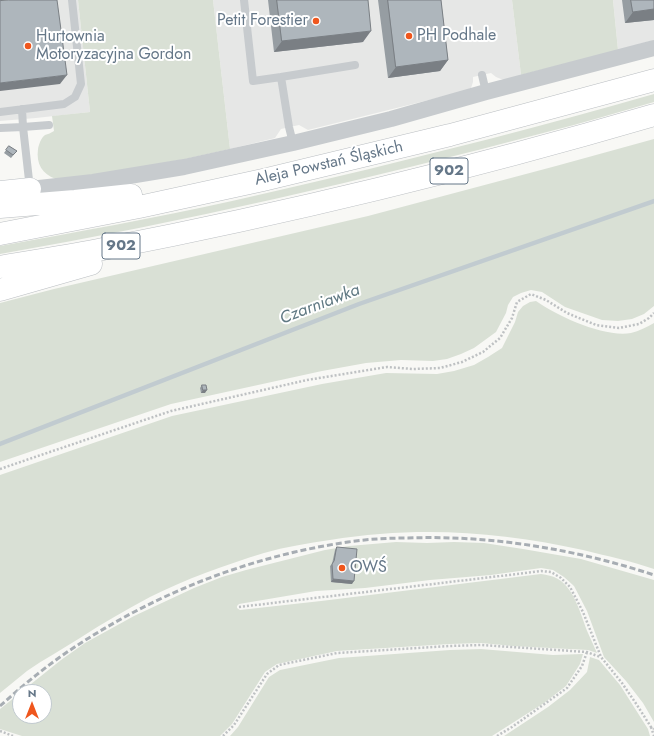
<!DOCTYPE html>
<html>
<head>
<meta charset="utf-8">
<style>
	body { margin:0 }
	#map { position:relative; width:654px; height:736px; overflow:hidden; background:#f8f8f5; font-family:Jost,sans-serif }
	canvas { display:block }
	.north { position:absolute; left:12px; top:684px; width:40px; height:40px; box-sizing:border-box; background:#fff; border:1px solid #c1c9cf; border-radius:50%; rotate:0deg; font-size:11px; font-weight:700; line-height:16px; text-align:center; color:#657788 }
	.north::after { content:''; display:block; margin:auto; width:14px; height:18px; background:#ef561d; clip-path:polygon(50% 0,100% 100%,50% 72%,0 100%) }
</style>
</head>
<body>
<div id="map">
<canvas width="654" height="736"></canvas>
<div class="north">N</div>
</div>
<script>
const ctx = document.querySelector('canvas').getContext('2d');
ctx.lineJoin = 'round';
function fillPath(path, color) { ctx.fillStyle = color; ctx.fill(path, 'evenodd'); }
function stroke(path, color, width, dash) { ctx.strokeStyle = color; ctx.lineWidth = width; ctx.lineCap = dash ? 'butt' : 'round'; ctx.setLineDash(dash || []); ctx.stroke(path); }
function label(font, color, halo, rows, align = 'center') {
  ctx.font = font + ' Jost,sans-serif'; ctx.lineWidth = 4; ctx.setLineDash([]); ctx.textBaseline = 'middle'; ctx.strokeStyle = halo; ctx.fillStyle = color; for (const [text, x, y, turn = 0] of rows) {
    ctx.save(); ctx.translate(x, y); ctx.rotate((+turn || 0) * Math.PI / 180); ctx.textAlign = isNaN(turn) ? turn : align; if (halo) ctx.strokeText(text, 0, 0); ctx.fillText(text, 0, 0); ctx.restore();
  }
}
fillPath(new Path2D(`
	M0,0h78l12,112 -54,6 -36,3z
	M213,0h299l9,75 -13,5 -7,-1 -5,-2 -5,-4 -18,4v5l-2,6 -6,3 -157,39 -9,-5 -18,4 -6,9 -45,11z
	M613,0h41v40l-36,10z`), '#e6e7e6');
fillPath(new Path2D(`
	M78,0h135l17,149 -45,10 -84,15 -45,5c-14,-5 -20,-15 -18,-30 1,-5 3,-11 7,-14 3,-1 6,-2 9,-4l-2,-15 38,-4z
	M512,0h101l5,50 -97,25z
	M654,94v8c-36,10 -71,21 -107,30 -181,48 -363,90 -547,122v-8c77,-14 155,-28 232,-45 32,-7 64,-15 95,-22 110,-26 219,-54 327,-85z
	M654,139v167l-10,8 -12,5 -14,2 -16,-1 -37,-13 -23,-15 -11,-2 -10,3 -8,4 -5,8 -2,8 -10,19 -22,16 -13,6 -14,5 -14,2 -32,-1 -35,3 -44,8 -151,33 -171,58v-159l54,-14 314,-73 188,-50z
	M536,301c21,15 69,37 95,32 8,-2 16,-6 23,-10v246c-23,-8 -47,-13 -71,-19 -86,-19 -166,-24 -253,-10 -22,3 -45,7 -66,13 -39,12 -78,26 -114,44 -24,13 -47,26 -70,41 -17,11 -36,21 -53,33 -9,7 -18,15 -27,22v-218l172,-59 150,-32 64,-11 51,1 17,-3 20,-6 14,-8 14,-9 13,-26 3,-10 5,-6 7,-4z
	M396,542l31,1 27,-1 30,1 39,6 58,10 73,21v142l-11,-19 -17,-22 -22,-24 -17,-46 -13,-25 -10,-9 -11,-7 -12,-2 -50,7 -61,5 -65,8 -49,3 -77,13 -2,2v2l3,2 81,-9 220,-27c6,1 12,2 17,5 17,10 23,37 30,54 3,7 6,13 9,20l-9,-3 -75,-4 -32,-3 -31,1 -113,7 -60,13 -12,8 -33,52 -12,12h-198l-22,-7v-20l20,-16v23h24v-24h-23l40,-32 24,-17 49,-27 60,-28 28,-11 24,-7 79,-20 24,-4z
	M481,649l72,6 30,-1 -3,10 -14,22 -22,17 -52,33h-262l8,-9 31,-50 11,-7 59,-12 111,-8z
	M590,657l9,3 21,25 28,44 2,7h-146l44,-29 22,-17 17,-18z`), '#d9e0d5');
stroke(new Path2D(`
	M0,444l359,-140 295,-103`), '#c1cbd0', 4.5);
const secondary = new Path2D(`
	M0,192l30,-3`);
const primary = new Path2D(`
	M0,207l75,-6 56,-6
	M0,234l139,-27 124,-27 187,-45 204,-55
	M0,267c34,-6 69,-11 103,-18 185,-36 370,-81 551,-134
	M0,290l91,-26`);
stroke(secondary, '#b9bec3', 23);
stroke(primary, '#babec2', 23);
stroke(new Path2D(`
	M0,469l35,-12 136,-46 136,-31 80,-13 26,2 27,-1 22,-6 21,-10 17,-14 12,-20 5,-16 14,-8 15,6 21,13 29,12 23,3 20,-4 10,-6 5,-5
	M239,607l253,-30 49,-6 10,1 10,6 9,9 13,25 18,45 21,26 15,22 14,22 3,2
	M651,727l3,9
	M0,731l13,5
	M223,736l11,-11 33,-51 12,-9 58,-12 113,-7 31,-1 106,7 13,5
	M497,736l15,-9 55,-39 15,-22 5,-14`), '#bec1c3', 2.5, [2, 2]);
stroke(new Path2D(`
	M244,0l9,81 28,-4
	M482,75l4,17
	M22,109l1,18 26,-2
	M0,112l64,-8 11,-7 6,-13 -9,-84
	M0,128l23,-1 7,62
	M293,143l-4,-16 -8,-50 74,-12`), '#c7cbce', 8);
stroke(new Path2D(`
	M30,189l63,-7 91,-15 109,-24 98,-24 95,-27 168,-44`), '#c7cbce', 16);
stroke(secondary, '#fff', 22);
stroke(primary, '#fff', 22);
stroke(new Path2D(`
	M0,706c19,-17 39,-34 60,-49 86,-60 185,-100 288,-115 20,-3 40,-4 60,-4 83,-3 167,11 246,37`), '#a7adb3', 3, [6, 3]);
fillPath(new Path2D(`
	M268,0h100l-5,42 -89,10z
	M378,0h63l7,60 -8,11 -52,7z
	M622,0h32v20l-29,3z
	M9,146l8,5 -6,7 -7,-5z
	M202,385l3,8h-4l-1,-5z
	M337,547l15,37 -21,-2 -1,-16 2,-2 3,-14z`), '#969da2');
fillPath(new Path2D(`
	M654,9v11l-29,3 8,-11z
	M371,31l-8,11 -89,10 8,-11z
	M448,60l-8,11 -52,7 8,-11z
	M67,75l-7,9 -60,7v-8z
	M203,390h4l-2,3h-4z
	M333,579l21,2 -2,3 -21,-2z`), '#7a7f84');
const building = new Path2D(`
	M9,0h48l10,75 -67,8v-82z
	M277,0h91l3,31 -89,10z
	M388,0h53l7,60 -52,7z
	M631,0h23v9l-21,3z
	M9,146l8,5 -4,4 -7,-5z
	M202,385h4l1,5h-4z
	M337,547l20,2 -3,32 -21,-2 -1,-15 2,-3z`);
fillPath(building, '#aeb6bc');
stroke(building, '#7a7f84', 1);
for (const [x, y, r, color] of [
	[316,21,4,"#ef561d"],
	[409,36,4,"#ef561d"],
	[28,46,4,"#ef561d"],
	[342,568,4,"#ef561d"]
]) { const dot = new Path2D(); dot.arc(x, y, r, 0, 2 * Math.PI); ctx.fillStyle = color; ctx.fill(dot); stroke(dot, '#fff', 1.5); }
for (const [x, y, w] of [
	[449,171,38],
	[121,246,38]
]) { const box = new Path2D(); box.roundRect(x - w / 2, y - 13, w, 26, 3); ctx.fillStyle = '#fff'; ctx.fill(box); stroke(box, '#657788', 1); }
label('bold 15px', '#657788', null, [
	["902",449,171],
	["902",121,246]
]);
label('16px', '#657788', '#fff', [
	["Petit Forestier",308,21,"right"],
	["PH Podhale",417,36],
	["Hurtownia",36,37],
	["Motoryzacyjna Gordon",36,55],
	["OWŚ",350,568]
], 'left');
label('16px', '#657788', '#fff', [
	["Aleja Powstań Śląskich",329,164,-13]
]);
label('italic 17px', '#607983', '#fff', [
	["Czarniawka",320,305,-21]
]);
</script>
</body>
</html>
